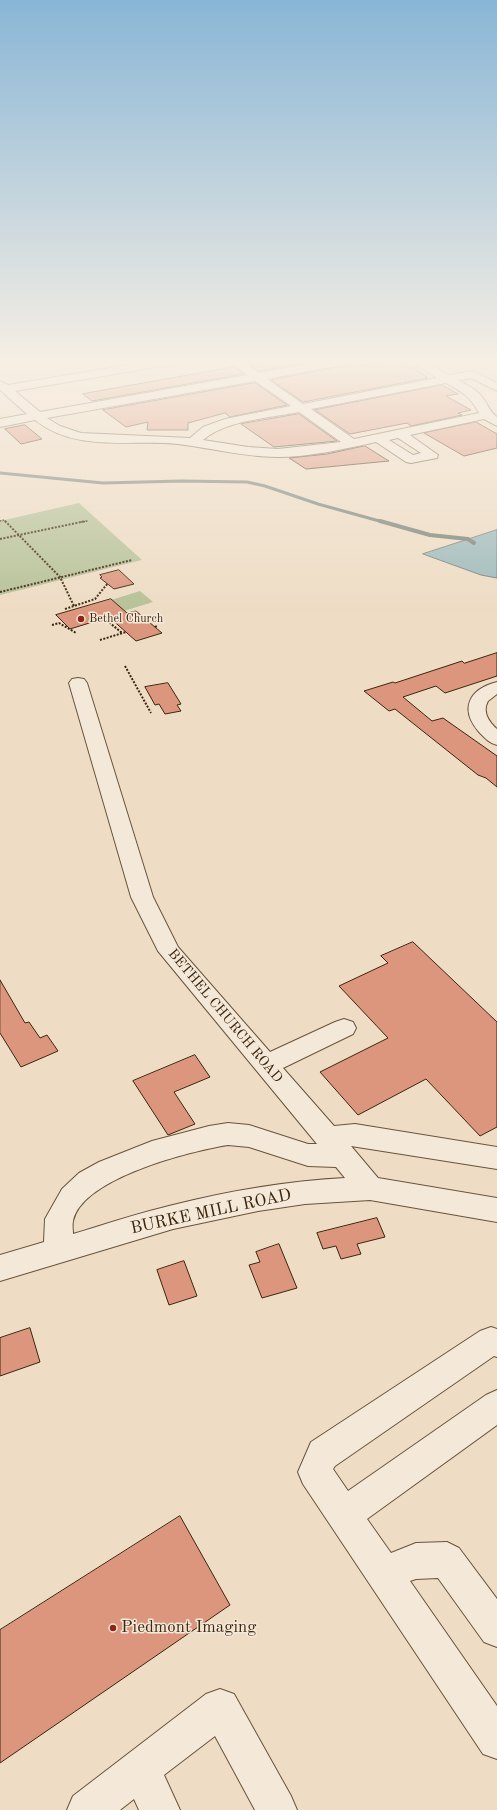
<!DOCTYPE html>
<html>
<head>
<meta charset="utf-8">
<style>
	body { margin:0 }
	canvas { display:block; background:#eedcc4 }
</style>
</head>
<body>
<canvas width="497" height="1810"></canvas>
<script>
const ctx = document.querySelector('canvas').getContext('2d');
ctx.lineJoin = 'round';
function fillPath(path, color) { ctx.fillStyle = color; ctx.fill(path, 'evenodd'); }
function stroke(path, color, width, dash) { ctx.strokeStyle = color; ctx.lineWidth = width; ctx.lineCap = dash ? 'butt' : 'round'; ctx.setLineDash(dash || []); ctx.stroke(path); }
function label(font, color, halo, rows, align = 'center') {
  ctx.font = font + ' "Old Standard TT",serif'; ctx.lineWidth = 3; ctx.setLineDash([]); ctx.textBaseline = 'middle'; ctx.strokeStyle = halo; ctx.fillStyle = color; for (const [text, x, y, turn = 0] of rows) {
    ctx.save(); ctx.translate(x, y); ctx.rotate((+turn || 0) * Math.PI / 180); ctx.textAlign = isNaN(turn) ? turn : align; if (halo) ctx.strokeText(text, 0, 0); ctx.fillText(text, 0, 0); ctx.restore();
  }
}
fillPath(new Path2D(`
	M79,503l63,57 -142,35v-74z
	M140,591l13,11 -29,9 -13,-11z`), '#b5c197');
const water = new Path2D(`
	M497,530v48l-16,-3 -58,-21z`);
fillPath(water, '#9cbabc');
stroke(water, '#767f76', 1);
stroke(new Path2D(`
	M0,473l103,10 79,-2 65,1 18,4 53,18 65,18`), '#767f76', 3);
stroke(new Path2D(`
	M380,521l50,14 38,4 6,4`), '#767f76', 4);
const building = new Path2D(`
	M274,360h48l-63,11 -9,-6z
	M357,360h5v6l34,-6 31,16 -2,1 3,1 -125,24 -32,-22 80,-16z
	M235,367l8,7 -151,27 -9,-7z
	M255,383l32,22 -57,12 -5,-4 -37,10v7h-41l1,-8 -22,5 -23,-17z
	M442,385l16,9 -12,2 25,14 -13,3 4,2 -51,11 -4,-3 -57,11 -35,-24z
	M299,414l38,27 -63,6 -33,-23z
	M476,422l21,12v14l-33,8 -40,-23z
	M25,425l17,14 -21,5 -16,-15z
	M365,446l24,15 -83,8 -17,-11 38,-4z
	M119,570l15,14 -20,5 -14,-11 2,-1 -2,-2z
	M111,599l16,14 9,-2 26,22 -26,8 -27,-24 -39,12 -14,-14z
	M497,653v23l-52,17 -9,-7 -33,11 29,24 11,-3 54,38v31l-11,-9 -8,-3 -83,-66 -6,2 -25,-20 29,-9 2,1 67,-22 2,2z
	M168,683l13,21 -4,1 4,6 -16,3 -6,-10 -4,1 -10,-18z
	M413,942l84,80v105l-17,9 -54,-57 -68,36 -38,-43 68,-34 -49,-52 49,-23 -7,-7z
	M0,980l25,43 4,-1 11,16 7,-3 11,16 -37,16 -21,-34z
	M195,1055l15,22 -36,15 21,32 -27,11 -35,-54z
	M377,1218l8,19 -28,7 4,10 -20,5 -5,-13 -13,3 -6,-16z
	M279,1244l18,44 -35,10 -13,-33 11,-3 -4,-10z
	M184,1261l13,35 -28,9 -12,-35z
	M30,1328l10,34 -40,14v-38z
	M180,1516l50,89 -230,158v-133z`);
fillPath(building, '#dc967e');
stroke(building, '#3c260d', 1);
const minor = new Path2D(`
	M158,360h26l-5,3 -164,28 25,21 207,-37 -19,-15h13l18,13 72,-13h25l-5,3 -84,16 36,25 134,-26 -28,-18h13l27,15 24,-4 24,12v8l-26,-13 -13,2c9,5 18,9 24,17 6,7 7,14 15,20v9l-13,-7 -74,16 28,20 -1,3 -26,5 -5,-1 -30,-20c-32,7 -66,15 -99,15 -33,0 -66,-9 -99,-13 -48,-5 -102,9 -143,-24l-35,7v-8l27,-5 -27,-24v-9l8,4zM255,381l36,25 -66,13 -22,8 -13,11 -109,-5 -21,-7 -13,-8zM446,383c16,9 24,13 33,30l-125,26 -43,-30zM299,412l42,30 -63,7 -30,-2 -45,-7c23,-20 67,-22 96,-28zM398,438l23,15 -8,2 -24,-15z
	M78,678l6,1 3,4 66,214 25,50 92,105 65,-30 9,-3 9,3 3,6 -3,6 -70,34 51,58 21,-2 142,23v22l-146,-23 27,32 119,20v24l-127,-22 -65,4 -47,7 -85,18 -173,52v-26l44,-13 1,-23 17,-30 17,-16 20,-11 53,-21 57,-15 19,-3 21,2 59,19h9l-159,-193 -27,-54 -62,-214 3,-4zM228,1145l21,2 59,19 28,1 9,11c-58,3 -116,13 -172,27 -34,8 -67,19 -100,29 0,-4 -1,-9 0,-13 9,-43 118,-70 155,-76z
	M497,682v12l-9,7c-6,11 1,21 9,28v16c-8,-2 -12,-7 -18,-13 -20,-23 -10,-43 18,-50z
	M491,1327l6,2v28l-3,-1 -159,110 -2,3 15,22 138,-96 11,-5v35l-130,94 24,34 25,-10 31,-1 12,6 38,51v48l-13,-5 -46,-64 -22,1 -6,2 87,125v53l-14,-5 -180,-270 -5,-12 13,-30 169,-111z
	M220,1689l14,5 57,102 6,14h-42l-40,-74 -51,39 16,35h-41l-5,-11 -14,11h-53l6,-14 133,-102z`);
stroke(minor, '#68543b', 2);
stroke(new Path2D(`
	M0,521l4,-1 2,2
	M81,522l7,-1`), '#3c260d', 1.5, [1.5, 1]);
stroke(new Path2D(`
	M5,521l55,56 14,29
	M0,539l86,-18
	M0,592l132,-32
	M65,609l30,-10 13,-16
	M143,616l4,3
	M114,621l-4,2 12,10
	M52,625l7,-2 17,10
	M155,627l2,-1
	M100,640l26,-8
	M125,666l26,47`), '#3c260d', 2, [2, 1.5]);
fillPath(minor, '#f4e8d9');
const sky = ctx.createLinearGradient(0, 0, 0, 614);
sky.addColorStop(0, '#89b6d6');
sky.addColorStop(0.59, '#f7efe4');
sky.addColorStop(1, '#f7efe400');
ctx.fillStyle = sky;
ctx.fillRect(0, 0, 497, 614);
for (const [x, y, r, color] of [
	[81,619,4,"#8f2418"],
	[113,1628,4,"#8f2418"]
]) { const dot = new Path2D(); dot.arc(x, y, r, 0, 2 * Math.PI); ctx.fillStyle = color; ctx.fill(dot); stroke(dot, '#f4e8d9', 1.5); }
label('12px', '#3c260d', '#f4e8d9', [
	["Bethel Church",89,619]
], 'left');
label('14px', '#3c260d', '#f4e8d9', [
	["BETHEL CHURCH ROAD",225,1016,50]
]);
label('17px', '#3c260d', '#f4e8d9', [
	["BURKE MILL ROAD",211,1212,-12]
]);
label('17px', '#3c260d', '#f4e8d9', [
	["Piedmont Imaging",121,1628]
], 'left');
</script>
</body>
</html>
